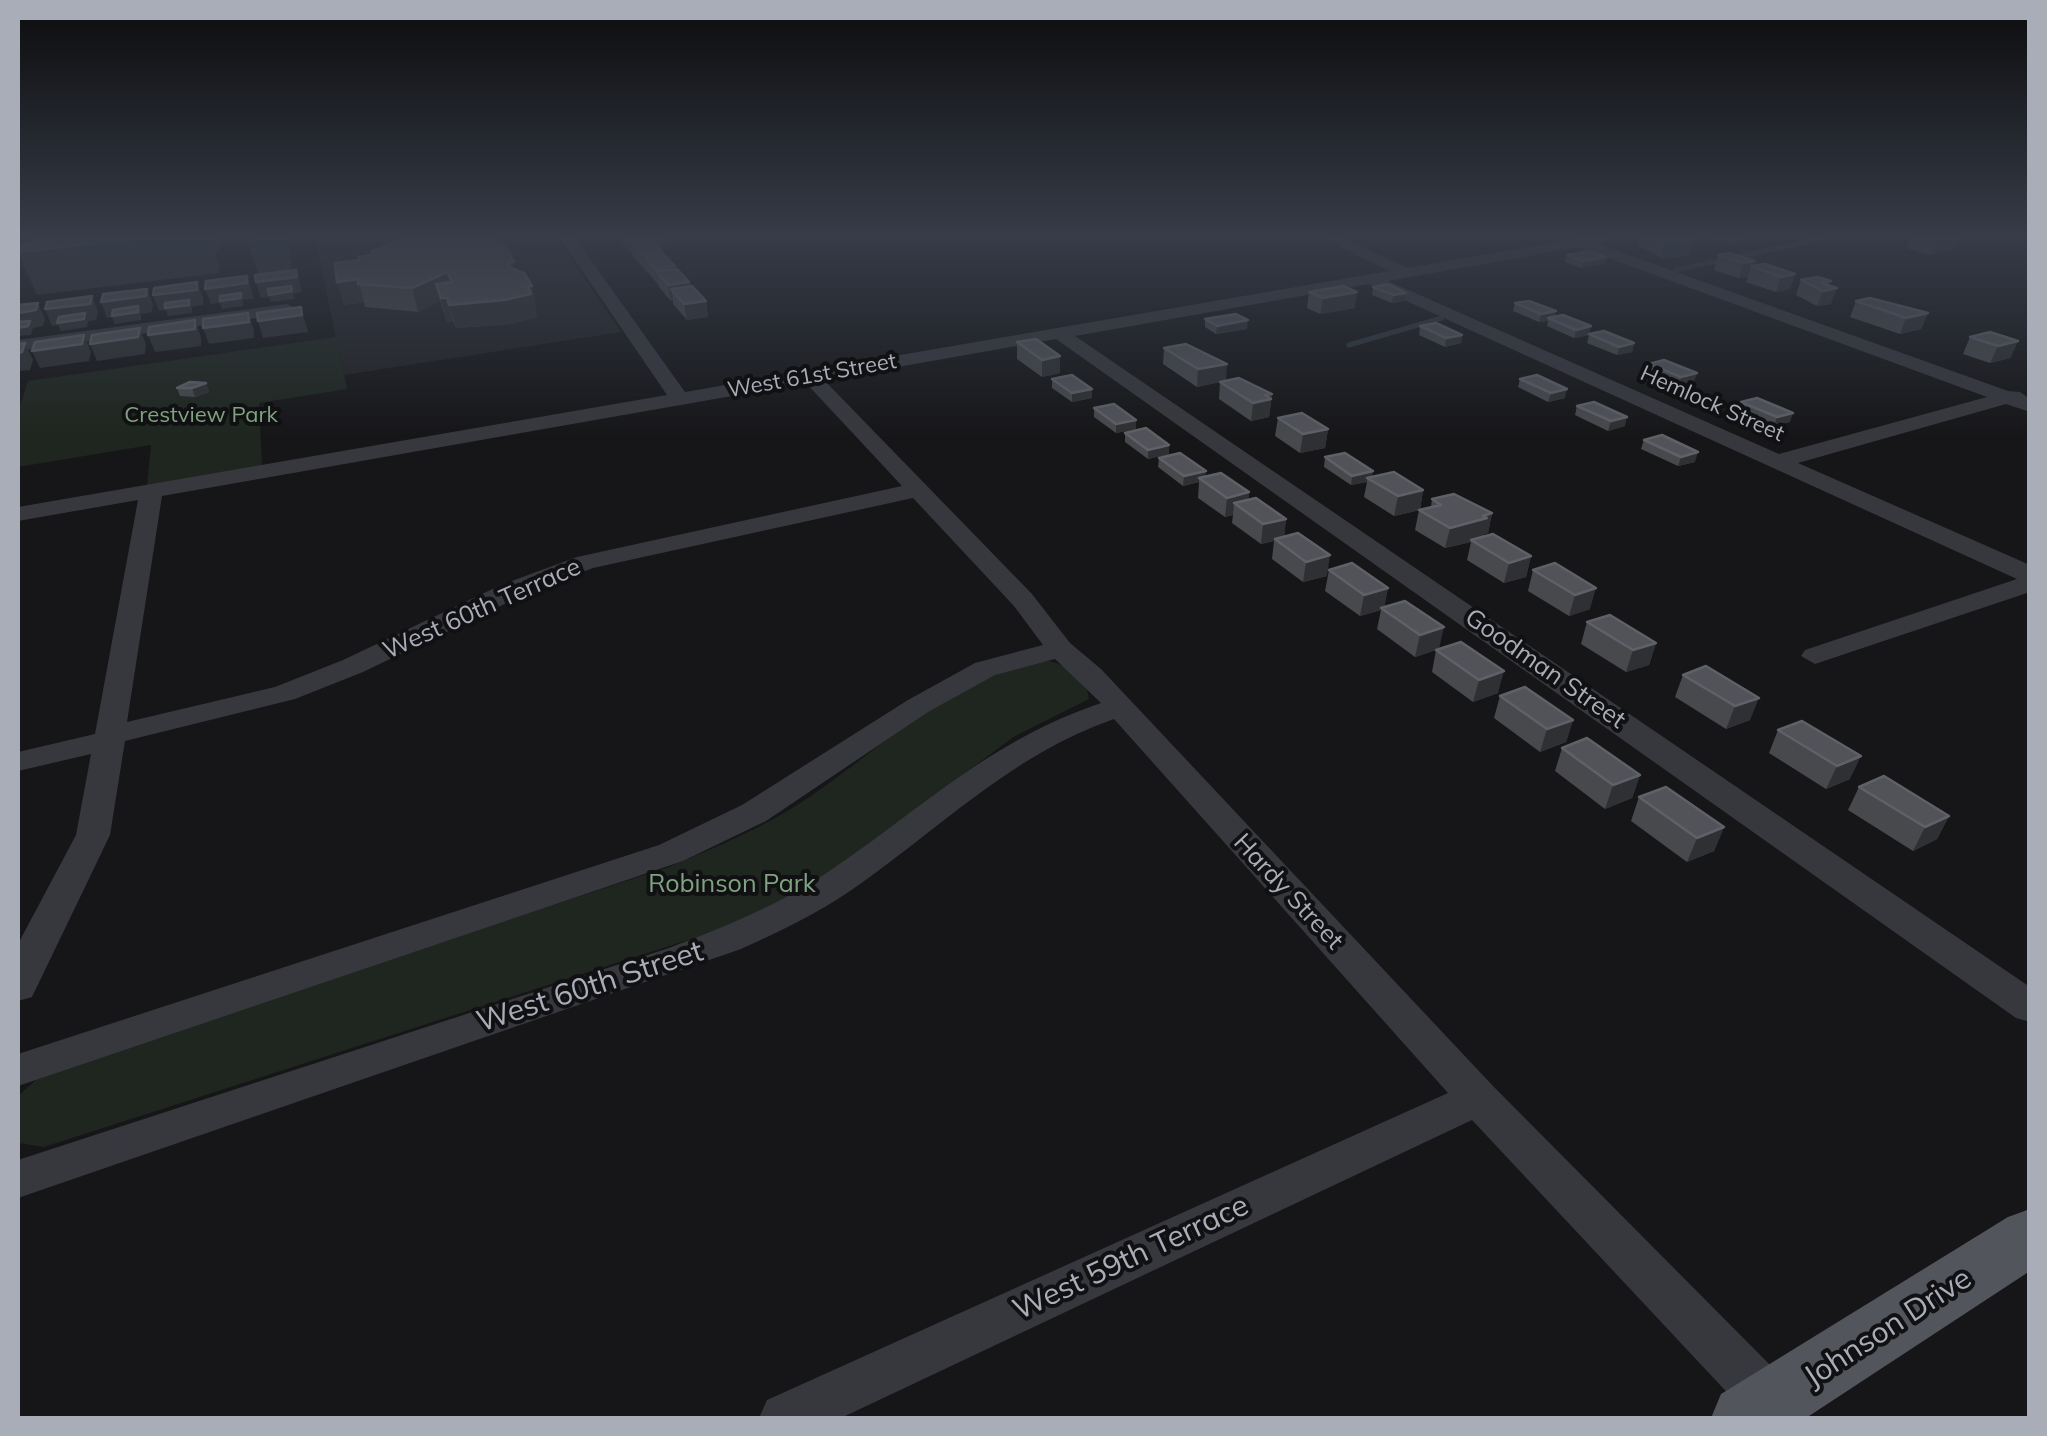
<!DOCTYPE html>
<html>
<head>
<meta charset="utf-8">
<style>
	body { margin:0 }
	#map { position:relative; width:2047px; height:1436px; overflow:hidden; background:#161618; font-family:Mulish,sans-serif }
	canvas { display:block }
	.frame { position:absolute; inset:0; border:20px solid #a8adb8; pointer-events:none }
</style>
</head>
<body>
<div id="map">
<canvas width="2047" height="1436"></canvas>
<div class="frame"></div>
</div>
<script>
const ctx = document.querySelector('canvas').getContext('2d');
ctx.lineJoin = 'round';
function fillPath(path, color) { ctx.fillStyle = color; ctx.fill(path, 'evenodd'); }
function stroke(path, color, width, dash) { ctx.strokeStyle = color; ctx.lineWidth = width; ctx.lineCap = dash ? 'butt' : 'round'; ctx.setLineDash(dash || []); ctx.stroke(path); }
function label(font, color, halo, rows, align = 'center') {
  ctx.font = font + ' Mulish,sans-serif'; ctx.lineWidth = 8; ctx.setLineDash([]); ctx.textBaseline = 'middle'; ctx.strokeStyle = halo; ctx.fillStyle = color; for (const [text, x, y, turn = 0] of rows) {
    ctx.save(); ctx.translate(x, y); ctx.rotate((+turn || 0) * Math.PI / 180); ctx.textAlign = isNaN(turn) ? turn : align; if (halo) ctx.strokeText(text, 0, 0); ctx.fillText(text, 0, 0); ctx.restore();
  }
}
fillPath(new Path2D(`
	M315,238h242l64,94 -277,43z`), '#222225');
fillPath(new Path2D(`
	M336,337l11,52 -88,14 3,63 -115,20 4,-41 -133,22v-55l10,-31z
	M1048,661c19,3 39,18 41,38l-74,37 -217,160 -51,25 -703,226 -26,-4v-47l19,-17 82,-32 550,-180c47,-20 94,-39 136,-67 76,-50 149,-128 243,-139z`), '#1e261f');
stroke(new Path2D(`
	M1675,270l150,-32
	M1349,345l93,-27`), '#2c353c', 5);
fillPath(new Path2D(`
	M560,238h15l110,154 704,-121 -67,-33h20l66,30 171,-30h35l-16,6 410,147 12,1 10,7v13l-24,-8 -208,59 232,102v27l-215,72 -14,-8 4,-6 212,-71 -648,-295 -294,52 955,651v35l-14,-4 -960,-679 -232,41 208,214 38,49 31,26 392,417 296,298 8,18 -7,16h-39l-279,-298 -631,298h-82l8,-18 681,-307 -334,-374c-104,36 -175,111 -264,172 -34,23 -71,41 -109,58l-723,249v-38l651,-212c55,-21 110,-43 159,-76 95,-64 161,-131 273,-169l-46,-44 -60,16 -67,37 -162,109 -83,40 -665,225v-32l641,-209 83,-40 166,-105 67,-37 68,-18 -29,-39 -101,-108 -320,70 -74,29 -156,75 -68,27 -170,42 -15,94 -78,162 -14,4v-57l58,-109 15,-81 -73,17v-19l77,-18 43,-234 -120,21v-14l649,-112zM1579,247l408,150 -208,57 -391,-173zM806,383l96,103 -325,71 -76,28 -158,75 -68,27 -148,35 35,-226z
	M287,304l9,5 -3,4 -275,38v-11z`), '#37383d');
fillPath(new Path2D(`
	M2030,1209v62l-224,147h-95l10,-24 287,-177z`), '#53555c');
fillPath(new Path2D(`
	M494,238l1,5 21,27 21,40h-2l2,7 -27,7 -54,4 -3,-7 -6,1 -7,-21 -22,11 -53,-5 -1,-5 -20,3 16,-45 12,-5 -1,-3z
	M619,238h50l1,6 -13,2 18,23 14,13 1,4 16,15 2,16 -21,3 -14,-16v-4l-2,1 -12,-14 -1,-3 -26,-29v-4l-3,1z
	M1639,238h47l8,3 -5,15 -28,2 -24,-14z
	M1712,238h35l-1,4 -12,3z
	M1910,238h48l-4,11 -24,6 -24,-7z
	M1567,255l37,9 -23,4 -16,-6z
	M1718,255l37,6 -2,5 42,8 -5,15 -14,3 -30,-10 2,-5 -9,1 -25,-8z
	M1801,280l28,5 2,19 -14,2 -21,-11z
	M1373,287l33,6 -1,8 -13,2 -20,-8z
	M1309,292l46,16 -35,6 -13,-6z
	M1856,301l72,12 -7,16 -21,5 -50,-17z
	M1515,303l39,14 35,17 45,9 -2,9 -15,3 -30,-12 2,-8 -15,3 -27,-12 1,-5 -9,1 -26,-11z
	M1205,319l42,10 -31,5 -11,-7z
	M1420,326l42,9 -1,8 -16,4 -26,-12z
	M1970,337l48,4 -8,17 -20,5 -27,-9z
	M1017,342l43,31 -18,4 -25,-18z
	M1164,348l62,33 46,13 -3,23 -18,4 -32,-22 1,-17 -23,5 -34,-23z
	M1649,364l45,18 -15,4 -33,-14z
	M1052,379l40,10v9l-20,4 -20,-14z
	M1520,379l45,19 -17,4 -30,-15z
	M206,383l3,9 -14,5 -15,-1 -3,-8z
	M1741,402l49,20 -16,4 -36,-15z
	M1577,406l48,20 -17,5 -33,-16z
	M1094,408l42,12v9l-20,4 -22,-16z
	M1278,418l50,11 -3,19 -25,5 -25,-17z
	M1125,433l44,12v9l-21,5 -23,-17z
	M1644,440l51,22 -17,4 -37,-17z
	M1325,457l47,20 51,13 -3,20 -26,6 -30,-19 3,-15 -16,3 -27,-18z
	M1159,458l90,34 -1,8 38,19 -2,17 43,40 -24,6 -31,-23 2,-18 -13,3 -29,-21 1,-8 -8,2 -27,-19 1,-16 -16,4 -25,-19z
	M1432,499l60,14 -4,20 -4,1 -1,2 48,20 -5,21 -22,6 -37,-23 4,-18 -26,6 -30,-18 4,-20 12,-3z
	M1555,563l35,46 -21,7 -41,-25 5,-21z
	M1329,570l59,18 -4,19 114,86 -25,9 -41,-30 4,-22 -21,7 -38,-28 4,-19 -21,6 -35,-25z
	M1587,622l69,21 -7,22 -23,7 -45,-28z
	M1706,666l44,54 -24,9 -51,-32 8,-22z
	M1500,696l73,24 -7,22 -26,10 -46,-34z
	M1802,721l48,58 -24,10 -57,-36 9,-23z
	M1562,748l78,27 -8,23 -27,11 -50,-38z
	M1859,787l90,29 -12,23 -24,12 -65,-41z
	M1639,797l85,30 -10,24 -27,11 -56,-41z`), '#47494d');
fillPath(new Path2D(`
	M18,238h201l1,13 -5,1 4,13v8l-182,22 -19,-43 19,-2 -5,-11 -14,1z
	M258,238h30l5,40 3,-8 6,22 -9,2 2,5 -24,3 -2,-5 -8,1 -5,-16h5l-14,-42z
	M627,238h42l1,6 -31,6 -9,-10 2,11 -3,1z
	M1736,238h11l-1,4 -12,3z
	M1944,238h14l-4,11 -24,6 6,-14z
	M1694,241l-5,15 -28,2 4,-15z
	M661,250l3,15 -21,-10 1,13 -3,-15z
	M1606,257l-2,7 -23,4 2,-7z
	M1755,261l-2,6 -2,-1 -3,11 -9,1 5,-15z
	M675,266l2,15 -21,-10 1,13 -2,-15z
	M447,272l6,22 -6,4 6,23 -6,1 -11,-38 4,17 -22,11 -6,-24z
	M1795,274l-5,15 -14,3 5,-15z
	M247,276l5,15 1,8 -10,1v6l-21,3 -2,-6 -9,1 -6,-15z
	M358,279l6,23 -20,3 -7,-23z
	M1831,281l-4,9 10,-2 -6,16 -14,2 6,-15 -2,-8z
	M197,282l6,16v7l-11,2v6l-24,3 -2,-6 -7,1 -6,-16z
	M689,282l3,16 -21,-9 2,11 -2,1 -3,-16z
	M532,286l5,24h-2l2,7 -27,7 -54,4 -7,-23z
	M147,289l6,15 -1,8 -11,2v6l-26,4 -3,-7 -5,1 -6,-16z
	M1357,292l-2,16 -35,6 3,-16z
	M1406,293l-1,8 -13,2 1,-8z
	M92,296l6,16 -2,8 -8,1 -1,6 -26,4 -3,-6 -6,1 -7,-17z
	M706,301l2,16 -21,3 -3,-16z
	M38,303l7,16 -2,7 -10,2 -2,7 -13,1v-23z
	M301,307l7,25 -45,6 -5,-17z
	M1556,311l-2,8 -6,-1v3l-9,1 2,-8z
	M248,313l6,17v8l-45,6 -6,-16z
	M1928,313l-7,16 -21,5 6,-16z
	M195,320l6,17v9l-46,6 -7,-17z
	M1248,320l-1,9 -31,5 1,-8z
	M1591,326l-2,9 -15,3 2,-8z
	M140,328l6,17 -1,9 -48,7 -7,-17z
	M84,335l7,17 -2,9 -49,7 -8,-17z
	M1462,335l-1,8 -16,4 1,-9z
	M2018,341l-8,17 -20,5 8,-17z
	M25,343l8,17 -3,10 -12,1v-18z
	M1634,343l-2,9 -15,3 2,-8z
	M1060,356v17l-18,4v-17z
	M1227,364l-1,17 -29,6 1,-18z
	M1697,373l-3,9 -15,4 2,-9z
	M206,383l3,9 -14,5 -3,-9z
	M1092,389v9l-20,4v-9z
	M1567,389l-2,9 -17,4 3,-9z
	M1272,394l-3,23 -18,4 2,-18 12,-8z
	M1793,413l-3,9 -16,4 3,-9z
	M1627,417l-2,9 -17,5 3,-10z
	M1136,420v9l-20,4v-9z
	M1328,429l-3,19 -25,5 3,-19z
	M1169,445v9l-21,5v-9z
	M1698,452l-3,10 -17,4 3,-9z
	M1206,471l-1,10 -6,-3v4l-16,4 1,-10z
	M1373,471l-1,9 -5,-2v4l-16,3 1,-9z
	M1423,490l-3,20 -26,6 4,-20z
	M1249,492l-2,20 -13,-9 -1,12 -8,2 2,-19z
	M1492,513l-4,20 -4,1 -1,4 -12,2v2l-26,6 5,-20z
	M1286,519l-2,20h-9l-1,2 -13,3 2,-20z
	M1330,555l-3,21 -24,6 3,-20z
	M1531,556l-5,21 -22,6 5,-20z
	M1388,588l-4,21 -24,7 4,-21z
	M1596,588l-6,21 -21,7 6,-21z
	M1444,627l-5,22 -24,8 5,-22z
	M1656,643l-7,22 -23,7 7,-22z
	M1504,671l-6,22 -25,9 6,-22z
	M1759,698l-9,22 -24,9 9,-23z
	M1573,720l-7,22 -26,10 7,-23z
	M1861,756l-11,23 -24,10 11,-23z
	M1640,775l-8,23 -27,11 8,-24z
	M1949,816l-12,23 -24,12 12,-24z
	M1724,827l-10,24 -27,11 10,-24z`), '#2f3033');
const building = new Path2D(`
	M73,238h69l-124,14 3,-8z
	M405,238h89l1,5h5l8,7 6,12 -7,1 3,5 14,5 8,13 -4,1 3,7 -27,6 -55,5 -2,-7h-6l-5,-14 16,-2 -5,-10 -35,16 -54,-4v-5l-21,3 -2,-19 25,-3 -1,-3 22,-4 -10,-1z
	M650,238l11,12 -20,3 -11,-13z
	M1656,238h30l8,3 -29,2z
	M1589,251l17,6 -23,4 -16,-6z
	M662,253l13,13 -20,3 -12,-14z
	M1729,253l26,8 -11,2 -26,-8z
	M1765,264l30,10 -14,3 -30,-11z
	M677,269l12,13 -21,3 -12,-14z
	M296,270l1,7 -41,5 -1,-7z
	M247,276v7l-42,6 1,-8z
	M1818,277l13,4 -10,2 16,5 -14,3 -22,-11z
	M197,282v8l-44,5 1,-7z
	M1388,284l18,9 -13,2 -20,-8z
	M291,286l1,5 -23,4 -1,-6z
	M692,286l14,15 -22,3 -13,-15z
	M1343,286l14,6 -34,6 -14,-6z
	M147,289l-1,7 -45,6 2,-8z
	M241,293v5l-21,3v-5z
	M92,296l-2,8 -45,5 2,-7z
	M1870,298l58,15 -22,5 -50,-17z
	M189,300v5l-24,3v-5z
	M1529,301l27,10 -15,3 -26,-11z
	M38,303l-2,7 -18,3v-8z
	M138,306v6l-26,4 1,-6z
	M301,307l1,8 -44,6 -1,-8z
	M85,313l-1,6 -27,4 2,-6z
	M248,313l1,9 -46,6v-9z
	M1236,314l12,6 -31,6 -12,-7z
	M1563,315l28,11 -15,4 -28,-12z
	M195,320v9l-47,6 1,-8z
	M30,321l-2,5 -10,2v-6z
	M1436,323l26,12 -16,3 -26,-12z
	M140,328l-2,9 -48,7 2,-9z
	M1604,331l30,12 -15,4 -30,-13z
	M1990,332l28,9 -20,5 -28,-9z
	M84,335l-2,9 -50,7 3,-9z
	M1036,339l24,17 -18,4 -25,-18z
	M25,343l-3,9 -4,1v-9z
	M1186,344l41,20 -29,5 -34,-21z
	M1664,360l33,13 -16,4 -32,-13z
	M1072,375l20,14 -20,4 -20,-14z
	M1537,375l30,14 -16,4 -31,-14z
	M1239,378l33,16 -7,1 6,4 -18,4 -33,-21z
	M190,382l16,1 -14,5h-15z
	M1757,398l36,15 -16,4 -36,-15z
	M1594,402l33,15 -16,4 -34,-15z
	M1114,404l22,16 -20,4 -22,-16z
	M1302,413l26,16 -25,5 -25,-16z
	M1146,428l23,17 -21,5 -23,-17z
	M1662,435l36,17 -17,5 -37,-17z
	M1180,453l26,18 -22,5 -25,-18z
	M1345,453l28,18 -21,5 -27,-19z
	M1394,472l29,18 -25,6 -31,-18z
	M1221,473l28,19 -22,6 -28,-20z
	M1454,494l38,19 -9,3 4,2 -37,10 -31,-18 22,-5 -9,-6z
	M1256,498l30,21 -23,5 -29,-21z
	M1298,533l32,22 -24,7 -31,-23z
	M1493,534l38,22 -22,7 -38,-23z
	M1352,563l36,25 -24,7 -35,-25z
	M1555,563l41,25 -21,7 -42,-25z
	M1405,601l39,26 -24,8 -39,-27z
	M1610,615l46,28 -23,7 -46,-28z
	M1461,642l43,29 -25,9 -43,-30z
	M1706,666l53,32 -24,8 -52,-31z
	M1525,687l48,33 -26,9 -47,-33z
	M1802,721l59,35 -24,10 -59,-36z
	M1587,738l53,37 -27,10 -51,-37z
	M1884,776l65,40 -24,11 -66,-40z
	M1666,787l58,40 -27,11 -58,-41z`);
fillPath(building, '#525359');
stroke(building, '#5f6168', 2.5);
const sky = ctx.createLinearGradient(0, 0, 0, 439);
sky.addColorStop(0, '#0c0c0d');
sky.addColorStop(0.54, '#363c48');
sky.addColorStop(1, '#363c4800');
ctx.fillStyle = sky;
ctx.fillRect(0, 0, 2047, 439);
label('22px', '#a8adb8', '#111113', [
	["West 61st Street",812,376,-10],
	["Hemlock Street",1712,404,24]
]);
label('22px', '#7fa381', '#111113', [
	["Crestview Park",201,415]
]);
label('25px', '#a8adb8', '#111113', [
	["West 60th Terrace",482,609,-24],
	["Goodman Street",1545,669,35],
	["Hardy Street",1288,892,47]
]);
label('25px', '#7fa381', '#111113', [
	["Robinson Park",732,884]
]);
label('30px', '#a8adb8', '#111113', [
	["West 60th Street",590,987,-18],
	["West 59th Terrace",1131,1258,-25],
	["Johnson Drive",1888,1328,-33]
]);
</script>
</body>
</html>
